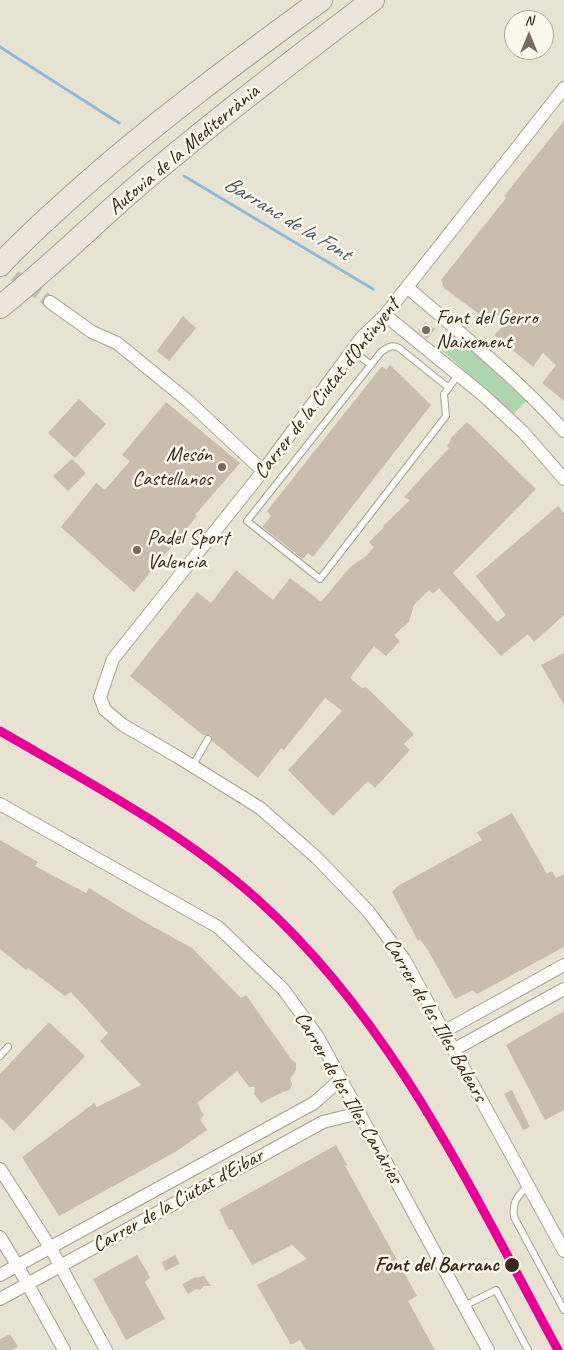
<!DOCTYPE html>
<html>
<head>
<meta charset="utf-8">
<style>
	body { margin:0 }
	#map { position:relative; width:564px; height:1350px; overflow:hidden; background:#e8e2d2; font-family:Caveat,sans-serif }
	canvas { display:block }
	.north { position:absolute; left:504px; top:10px; width:50px; height:50px; box-sizing:border-box; background:#fbf7ec; border:1px solid #aea59a; border-radius:50%; rotate:0deg; font-size:14px; font-weight:700; line-height:20px; text-align:center; color:#3b2a1e }
	.north::after { content:''; display:block; margin:auto; width:18px; height:22px; background:#786a5d; clip-path:polygon(50% 0,100% 100%,50% 72%,0 100%) }
</style>
</head>
<body>
<div id="map">
<canvas width="564" height="1350"></canvas>
<div class="north">N</div>
</div>
<script>
const ctx = document.querySelector('canvas').getContext('2d');
ctx.lineJoin = 'round';
function fillPath(path, color) { ctx.fillStyle = color; ctx.fill(path, 'evenodd'); }
function stroke(path, color, width, dash) { ctx.strokeStyle = color; ctx.lineWidth = width; ctx.lineCap = dash ? 'butt' : 'round'; ctx.setLineDash(dash || []); ctx.stroke(path); }
function label(font, color, halo, rows, align = 'center') {
  ctx.font = font + ' Caveat,sans-serif'; ctx.lineWidth = 5; ctx.setLineDash([]); ctx.textBaseline = 'middle'; ctx.strokeStyle = halo; ctx.fillStyle = color; for (const [text, x, y, turn = 0] of rows) {
    ctx.save(); ctx.translate(x, y); ctx.rotate((+turn || 0) * Math.PI / 180); ctx.textAlign = isNaN(turn) ? turn : align; if (halo) ctx.strokeText(text, 0, 0); ctx.fillText(text, 0, 0); ctx.restore();
  }
}
fillPath(new Path2D(`
	M450,333l41,34 35,34 -12,13 -75,-66z`), '#aed6ac');
stroke(new Path2D(`
	M0,47l119,76
	M184,176l189,113`), '#8ebad8', 3);
fillPath(new Path2D(`
	M564,121v280l-22,-18 14,-18 -13,-12 -10,14 -39,-32 12,-12 -12,-12 -7,9 -43,-32 -3,-8 65,-82 -2,-2z
	M183,316l13,12 -27,33 -12,-10z
	M425,322l10,7 -8,10 -9,-8z
	M390,365l41,40 -118,152 -5,-4 -5,6 -41,-32 9,-11 -4,-5 115,-145 4,4z
	M79,399l27,25 -31,34 -27,-25z
	M166,402l74,61 -45,52 2,1 -63,76 -73,-65 35,-44 9,7 25,-29 -8,-6z
	M467,422l69,67 -83,84 44,49 9,-7 -30,-39 82,-70 6,7v102l-30,27 -6,-8 -27,22 -62,-68 -6,6 -4,-4 -15,15 -5,17 -15,13 6,6 -14,15 -12,-10 -24,32 12,10 4,-1 48,47 -10,10 6,6 -35,38 -7,-7 -35,35 -45,-46 54,-59 -17,-13 -41,52 -3,-2 -23,30 -46,-37 -1,-6h-8l-73,-59 67,-84 14,11 25,-33 37,30 17,-22 31,24 30,-36 14,-9 9,-10 -5,-5 15,-15 -1,-1 27,-26 -6,-3 45,-49 -2,-2 4,-6 -1,-1z
	M72,459l14,14 -18,18 -15,-15z
	M564,653v52l-23,-40z
	M512,813l35,61 5,-3 4,7 8,-4v73l-87,47 -4,-4 -18,9 -26,-47 -9,-13 -2,2 -26,-49 6,-6 84,-46 -5,-8z
	M0,840l38,22 -3,4 51,27 3,-5 52,32 51,28 49,50 5,-3 45,64 5,4v7l-6,9 2,5 -2,6 -7,2 -22,11 -7,-9 1,-7h-6l-12,-16 -40,32 7,12 -4,5 7,10 -30,21 -118,65 -37,-59 72,-54 3,4 44,-22 -41,-44 8,-8 -37,-41 -6,4 -37,-28 -2,2 -26,-21z
	M564,1011v99l-19,10 -39,-75z
	M49,1022l36,34 -71,75 -14,-14v-43z
	M512,1090l18,37 -7,3 -19,-36z
	M336,1145l11,20 -2,1 72,130 -9,5 27,49h-129l-6,-10 -9,5 -34,-60 50,-26 -15,-14 -40,20 -20,-36 -3,1 -10,-20z
	M137,1255l13,22 -5,5 20,37 -39,21 -33,-61z
	M175,1255l5,9 -15,7 -3,-9z
	M204,1276l7,10h-7l-4,4 -4,-1 -8,5 -6,-10 12,-6z
	M10,1334l8,13 -6,3h-12v-11z`), '#c9bdae');
stroke(new Path2D(`
	M0,265l50,37`), '#c5bdae', 12, [12, 6]);
const lane = new Path2D(`
	M352,350l19,15
	M449,388l-50,-40c-7,-4 -11,-1 -18,4l-134,169 73,58 126,-163 -2,-22 14,-19
	M193,765l15,-26
	M0,1056l8,-9
	M528,1185c-10,12 -16,15 -14,32l50,93
	M464,1306l32,-16 32,60`);
const street = new Path2D(`
	M564,88l-179,227 -23,22 -99,134 -150,188 -13,38 5,13 18,15 55,32 82,51 57,50 51,53 36,48 160,292
	M407,287c53,46 110,91 157,144
	M50,302l42,30 25,11 71,58 75,70
	M385,315l98,80 40,37 41,47
	M0,804l218,123 65,62 35,48 170,313
	M445,1031l119,-66
	M455,1049l109,-60
	M0,1169l50,78 56,103
	M0,1237l17,28 47,85
	M0,1275l314,-172 27,-24
	M0,1299l323,-177 36,-9`);
const highway = new Path2D(`
	M0,265c22,-24 47,-46 71,-68 79,-71 164,-134 250,-197
	M0,307c47,-37 89,-79 134,-118 77,-66 158,-128 239,-189`);
stroke(lane, '#a6a196', 8);
stroke(street, '#a6a196', 14);
stroke(highway, '#a6a196', 24);
stroke(lane, '#fcfbf8', 6);
stroke(street, '#fcfbf8', 12);
stroke(highway, '#ede5dd', 22);
stroke(new Path2D(`
	M0,731c88,51 181,100 258,169 136,122 214,292 300,450`), '#e70095', 9);
for (const [x, y, r, color] of [
	[426,330,5,"#786a5d"],
	[222,467,5,"#786a5d"],
	[137,550,5,"#786a5d"],
	[512,1265,8,"#3b2a1e"]
]) { const dot = new Path2D(); dot.arc(x, y, r, 0, 2 * Math.PI); ctx.fillStyle = color; ctx.fill(dot); stroke(dot, '#fbf7ec', 2); }
label('21px', '#3b2a1e', '#fbf7ec', [
	["Autovia de la Mediterrània",184,150,-40],
	["Carrer de la Ciutat d'Ontinyent",327,389,-52],
	["Carrer de les Illes Balears",435,1020,60],
	["Carrer de les Illes Canàries",348,1098,60],
	["Carrer de la Ciutat d'Eibar",178,1201,-29]
]);
label('21px', '#3b2a1e', '#fbf7ec', [
	["Font del Gerro",436,318],
	["Naixement",436,342],
	["Mesón",212,455,"right"],
	["Castellanos",212,479,"right"],
	["Padel Sport",147,538],
	["Valencia",147,562]
], 'left');
label('bold 21px', '#3b2a1e', '#fbf7ec', [
	["Font del Barranc",499,1265]
], 'right');
label('italic 22px', '#4a5660', '#fbf7ec', [
	["Barranc de la Font",287,219,31]
]);
</script>
</body>
</html>
